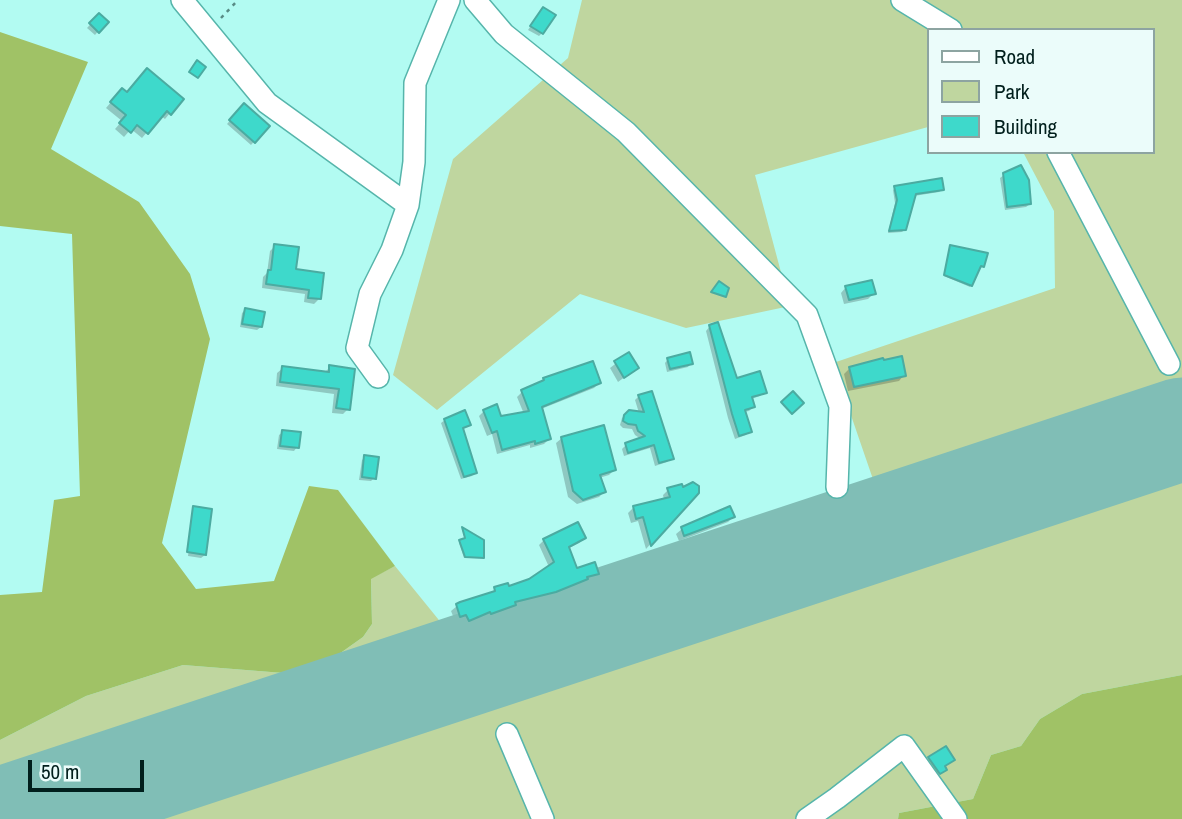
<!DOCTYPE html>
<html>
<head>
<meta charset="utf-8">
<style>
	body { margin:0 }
	#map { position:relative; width:1182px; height:819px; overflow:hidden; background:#b2fbf2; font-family:"Archivo Narrow",sans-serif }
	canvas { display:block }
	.legend { position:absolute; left:927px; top:28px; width:228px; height:126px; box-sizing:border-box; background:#ebfcfa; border:2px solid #8da4a1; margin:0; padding:9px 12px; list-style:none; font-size:21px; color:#011f1c }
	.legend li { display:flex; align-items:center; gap:14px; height:35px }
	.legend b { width:35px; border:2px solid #8da4a1 }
	.scale { position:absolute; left:28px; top:760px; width:116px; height:32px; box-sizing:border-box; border:4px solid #011f1c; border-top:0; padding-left:9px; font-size:21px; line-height:24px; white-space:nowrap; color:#011f1c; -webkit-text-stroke:5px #ebfcfa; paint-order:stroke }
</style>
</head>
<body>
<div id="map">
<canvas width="1182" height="819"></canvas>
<ul class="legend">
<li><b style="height:9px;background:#fff"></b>Road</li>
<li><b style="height:19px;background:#bfd69f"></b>Park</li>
<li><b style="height:19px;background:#3ed9cb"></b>Building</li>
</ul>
<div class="scale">50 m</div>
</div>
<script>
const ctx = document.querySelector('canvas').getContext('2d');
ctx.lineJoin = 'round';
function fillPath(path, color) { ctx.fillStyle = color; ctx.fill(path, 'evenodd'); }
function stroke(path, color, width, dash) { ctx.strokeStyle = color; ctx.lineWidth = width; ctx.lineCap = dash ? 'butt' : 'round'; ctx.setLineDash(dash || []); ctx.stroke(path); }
fillPath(new Path2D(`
	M582,0h600v675l-100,19 -42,25 -19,27 -30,9 -18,44 -74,14 -1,6h-898v-79l86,-44 97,-31 113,9 29,-10 38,-27 9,-13 -1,-46 24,-12 52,64 429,-142 -43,-125 222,-75 -1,-77 -31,-59h129v-122h-224v97l-173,48 35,131 -104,22 -106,-34 -143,116 -44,-35 60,-216 115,-101z`), '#bfd69f');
fillPath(new Path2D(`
	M0,32l88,30 -37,87 88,53 51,72 20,65 -48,204 34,46 78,-8 35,-95 29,4 57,76 -24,13 1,45 -9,13 -38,27 -29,10 -113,-9 -97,31 -86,44v-145l42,-3 12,-92 26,-4 -8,-262 -72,-8z
	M1182,675v144h-284l1,-6 74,-14 18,-44 30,-9 19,-27 42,-25z`), '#a0c266');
fillPath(new Path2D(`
	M540,12l2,21 -3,3 -11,-6z
	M99,15l7,7 -11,13 -8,-7z
	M141,75l29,38 -5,6 -4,-3 -19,22 -11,-9 -7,8 -9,-8 7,-8 -16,-13 11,-13 9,-1z
	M244,105l24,21 -17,19 -24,-21z
	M1004,175l26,29 -4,3 -21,3 -5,-32z
	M895,188l47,1 -3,3 -25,4 -9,33 -3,3 -14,1 7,-30 -2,-13z
	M275,246l44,53 -5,5 -10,-2 1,-8 -43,-6 1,-11 4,-4 3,-22z
	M950,248l33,18h-4l-9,21 -26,-11z
	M846,287l28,6 -6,6 -24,5 -3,-11z
	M245,310l16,17 -4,3 -17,-3 2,-14z
	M710,326l26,54 29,12 -5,4 -9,3 2,8 -4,4 -5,1 6,19 -4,4 -11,4 -7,-21 -22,-87z
	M628,354l9,14 -19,14 -8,-14z
	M668,359l23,4 -3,4 -21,5 -2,-9z
	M330,367l18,42 -5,5 -11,-1 2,-19 -58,-8 1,-13 6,-5 41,5z
	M850,368l54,7 -5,6 -51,10 -4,-17z
	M599,383l-5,5 -53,21 8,30 -5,5 -14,4v-3l-33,9 -5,-20 -5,2 -8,-20 5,-5 16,7 24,-4 -7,-17 5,-5 18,-8z
	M639,396l33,62 -5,4 -12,4 -5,-18 -26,8 -2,-7 4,-4 15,-6 -6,-4 -3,-6 -9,-1 -3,-3 2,-7 5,-4 12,-1 -4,-13z
	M445,420l24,5 -7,5 13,42 -3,4 -11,3 -20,-56z
	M283,432l14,15 -3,4 -17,-2 2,-14z
	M562,438l52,32 -5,5 -10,3 5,14 -5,5 -22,7 -9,-7 -12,-54z
	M365,457l9,21 -3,3 -12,-1 3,-20z
	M682,489l16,3 -52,57 -8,-28 -7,2 -3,-10 5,-5 31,-8 -1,-5 5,-5z
	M194,508l17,2 -6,45 -4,3 -13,-2z
	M733,517l-5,5 -49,19 -3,-7 6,-5z
	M462,529l21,12 -2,17h-17l-5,-15 6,-3z
	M584,538l-5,5 -12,6 9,21 21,3 -5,5 -42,19 -37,9 -4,4 -24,8v-2l-22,9 -2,-6 -6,2 -4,-10 6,-5 32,-11 6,-6h13l21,-8 20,-14 -10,-22 5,-5z
	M945,748v22l-7,4 -10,-15z`), '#0003');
stroke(new Path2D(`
	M12,815l1170,-386`), '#80beb6', 103);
const building = new Path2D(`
	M543,7l13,8 -13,19 -13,-8z
	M99,13l10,9 -10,11 -10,-10z
	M197,60l9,7 -8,11 -9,-6z
	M147,68l37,31 -13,16 -4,-4 -19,23 -11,-9 -6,8 -12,-10 7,-8 -16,-13 12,-14 5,4z
	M244,103l26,23 -15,17 -26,-23z
	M1021,165l8,15 2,24 -24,3 -4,-34z
	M942,178l2,12 -28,4 -10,36 -17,1 8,-31 -3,-14z
	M274,244l25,3 -3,22 28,4 -3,26 -13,-1 1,-8 -43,-6 2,-14h3z
	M950,245l38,8 -4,14 -3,-1 -9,20 -28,-11z
	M872,280l4,14 -27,6 -4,-14z
	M719,281l10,7 -3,9 -15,-5z
	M245,308l20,4 -3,15 -20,-3z
	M718,322l19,56 23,-7 7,22 -15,4 3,10 -10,3 7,22 -13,4 -7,-22 -23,-89z
	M629,352l10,16 -15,10 -10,-17z
	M690,352l3,12 -23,5 -3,-11z
	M902,356l4,20 -52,11 -5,-20 34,-9 1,2z
	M593,361l8,22 -59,24 9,32 -16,5v-3l-33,9 -5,-19 -5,2 -9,-23 14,-6 4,12 28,-5 -8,-21 23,-10 -1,-2z
	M329,365l26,4 -5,41 -14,-2 3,-19 -59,-7 2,-16 47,6z
	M652,391l22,68 -15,4 -5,-18 -26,8 -3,-10 20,-7 -7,-5 -2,-6 -8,-1 -5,-3 1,-6 5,-5 15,2 -6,-17z
	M793,391l11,12 -12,11 -11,-12z
	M465,410l6,15 -8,3 14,45 -13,4 -20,-58z
	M604,425l12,45 -16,5 6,17 -23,8 -10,-9 -12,-54z
	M282,430l19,2 -2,16 -19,-2z
	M364,455l15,2 -3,22 -14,-2z
	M693,482l6,4v7l-48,53 -8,-29 -7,2 -3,-13 37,-9 -3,-9 15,-4 1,3z
	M193,506l19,3 -6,46 -19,-3z
	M730,506l5,11 -51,19 -3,-9z
	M578,522l8,16 -17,9 8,21 18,-6 4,12 -12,3 1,2 -32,13 -41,10 1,3 -25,9 -1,-2 -21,9 -3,-6 -6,2 -4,-13 4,-2 35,-11 -1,-4 14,-4 1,3 20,-7 25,-17 -11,-23z
	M462,527l22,13v18l-19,-1 -6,-17 6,-2z
	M946,746l9,14 -10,6 2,4 -7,4 -12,-17z`);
fillPath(building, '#3ed9cb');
stroke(building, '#4baba1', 2);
const minor = new Path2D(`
	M182,0l85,103 141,102
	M475,0l29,34 122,98 181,183 33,91 -3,81
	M902,0l49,30
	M1058,152l111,212
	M378,377l-21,-29 13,-54 22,-44 16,-45 6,-43 1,-79 34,-83
	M507,734l36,85
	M807,819l30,-21 67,-52 52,73`);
stroke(minor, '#56b5ab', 24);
stroke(new Path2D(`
	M221,18l17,-18`), '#588b85', 2.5, [3.5, 5]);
stroke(minor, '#fff', 21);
</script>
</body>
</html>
